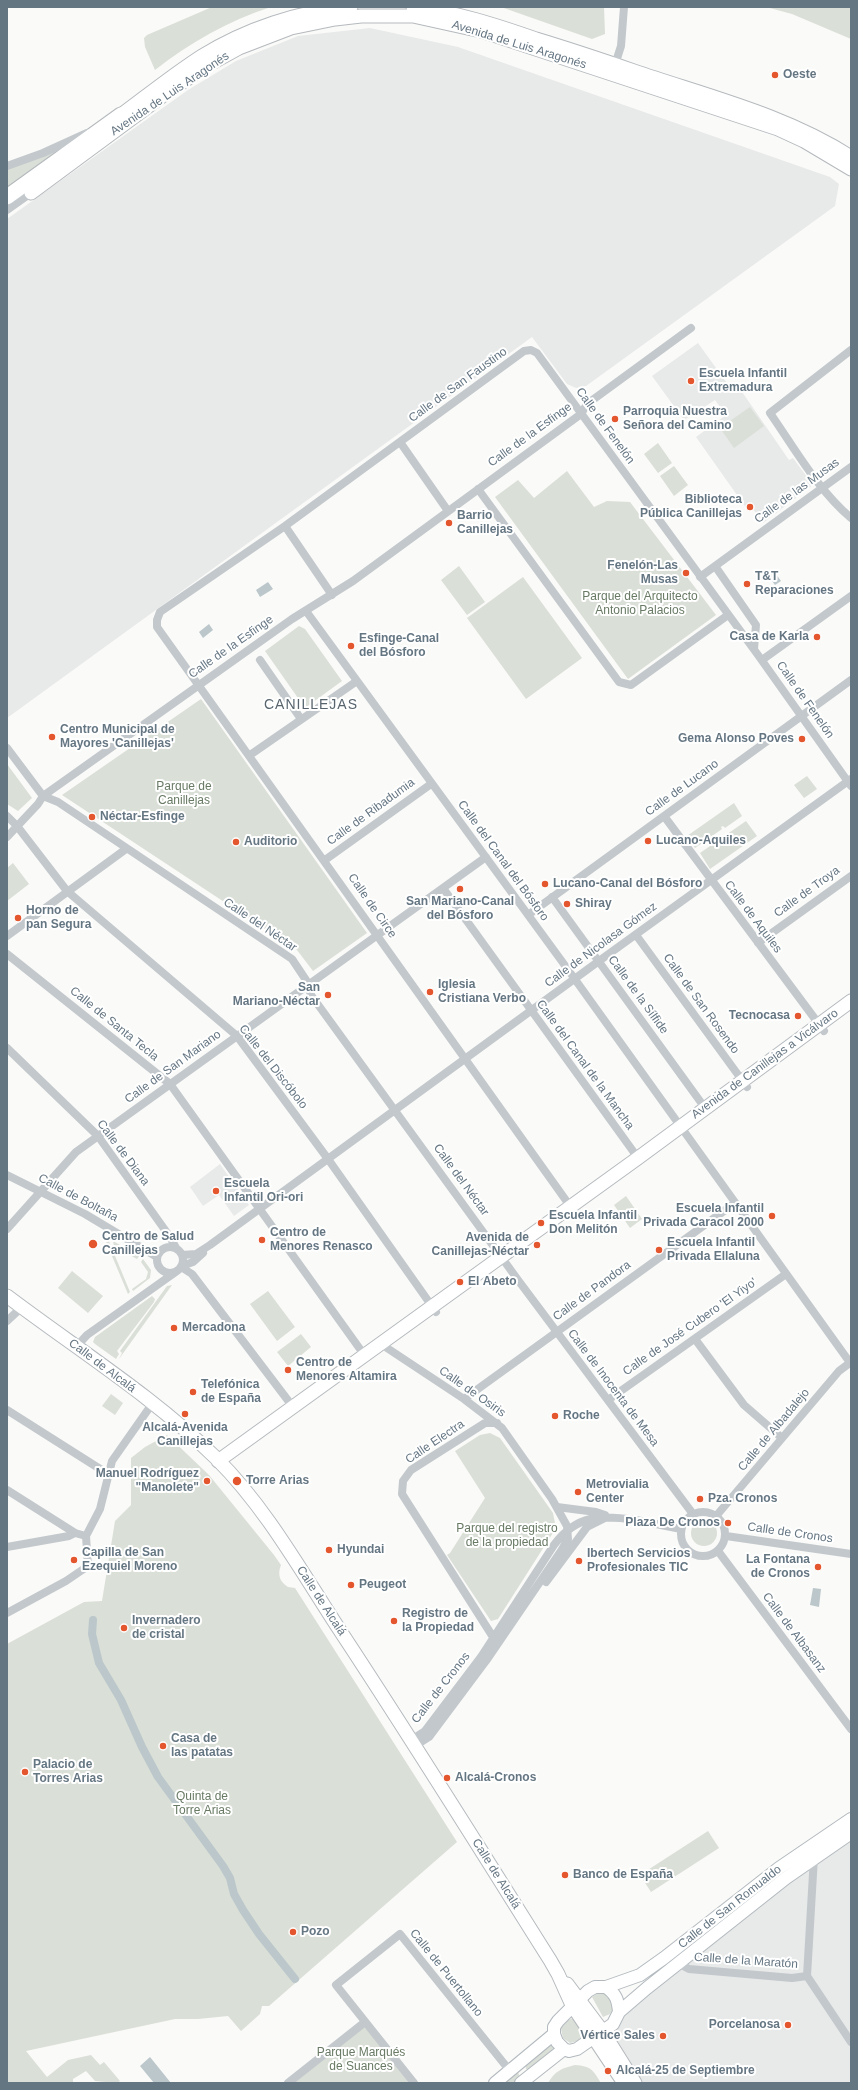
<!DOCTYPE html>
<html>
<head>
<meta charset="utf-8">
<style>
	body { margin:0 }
	#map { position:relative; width:858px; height:2090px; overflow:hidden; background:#fafaf8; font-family:Helvetica,sans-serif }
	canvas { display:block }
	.frame { position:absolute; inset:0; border:8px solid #657683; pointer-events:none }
</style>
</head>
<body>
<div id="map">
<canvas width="858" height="2090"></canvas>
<div class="frame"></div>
</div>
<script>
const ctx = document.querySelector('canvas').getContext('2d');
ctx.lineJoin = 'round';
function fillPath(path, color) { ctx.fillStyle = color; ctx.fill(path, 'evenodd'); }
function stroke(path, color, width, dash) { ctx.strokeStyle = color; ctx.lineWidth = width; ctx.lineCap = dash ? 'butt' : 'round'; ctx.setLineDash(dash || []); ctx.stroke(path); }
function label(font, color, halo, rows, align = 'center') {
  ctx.font = font + ' Helvetica,sans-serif'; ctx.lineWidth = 4; ctx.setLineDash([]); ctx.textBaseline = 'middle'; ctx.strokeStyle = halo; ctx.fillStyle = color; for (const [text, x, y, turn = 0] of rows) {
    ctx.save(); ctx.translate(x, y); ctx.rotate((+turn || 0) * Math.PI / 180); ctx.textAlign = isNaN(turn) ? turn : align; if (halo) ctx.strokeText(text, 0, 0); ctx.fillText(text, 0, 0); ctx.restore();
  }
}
fillPath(new Path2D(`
	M370,28l88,19 372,130 9,7 -4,22 -249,180 -10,2 -9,-4 -35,-47 -525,381v-499l181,-129 48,-29 62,-25z
	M698,343l34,47 6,-4 51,74 4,-2 20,27 -50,38 -10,-14 -4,3 -53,-75 30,-22 -11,-15 -31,20 -32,-44z
	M220,1164l29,41 -15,11 -15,-21 -16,11 -13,-19z
	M851,1833v250h-216l-32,-51 16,-20z`), '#e8e9e9');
fillPath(new Path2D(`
	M212,7h59c-43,14 -80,35 -116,63l-10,-23 -1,-9 3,-3z
	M501,7h103l1,27 -13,5z
	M766,7h85v32l-59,-25z
	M72,144l-65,47v-22z
	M750,407l14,19 -30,22 -14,-20z
	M658,443l14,20 -14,10 -14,-19z
	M674,466l14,19 -14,11 -14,-20z
	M567,471l27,36 13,-6 23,1 86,113 -88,64 -133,-182 23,-17 16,18z
	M459,566l26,36 -18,13 -26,-35z
	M523,577l59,81 -56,41 -59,-81z
	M299,626l6,3 37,52 -37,27 -40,-57z
	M201,699l166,234 -54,38 -16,-21 -235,-155z
	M7,764l25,34 -14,13 -11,-7z
	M807,776l10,13 -13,9 -10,-13z
	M734,803l8,13 -17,12 -2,-2 -2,1 1,2 -27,19 -8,-12z
	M746,821l11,15 -47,33 -10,-16z
	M13,863l16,21 -22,17v-33z
	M626,1196l16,23 -12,9 -16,-23z
	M104,1237l4,2 22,53 -2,2z
	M113,1241l26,15 -2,3 -23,-13z
	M143,1259l8,11 -1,8 -17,13 -1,-2 14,-10 2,-7 -7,-10z
	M72,1271l31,25 -15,17 -30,-25z
	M172,1285l-53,74 3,-6 -2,-2 47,-65z
	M268,1291l27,36 -18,14 -27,-37z
	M152,1296l3,3 -1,3 -37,49 2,3 -3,5 -21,-15 -2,-2 2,-5z
	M301,1334l10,13 -23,19 -11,-14z
	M111,1394l12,9 -8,12 -13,-9z
	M490,1433l10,5 53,75 3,15 -58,91 -7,2 -44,-66 3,-2 35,-55 -30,-47 25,-16z
	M167,1435l42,40 65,80 7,10c-4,10 -1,17 7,22l7,1 162,254 -188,164h-7l-2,8 -19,17 -13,-15 -30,3h-23l-149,32 21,26 21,-17 23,-5 9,10 4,-3 16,19 -3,2 -22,-2 -9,-10 -13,8v4h-66v-439l77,-42 18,-1 13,-80 16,-16v-47l14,-11z
	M691 1533a13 13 0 1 1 26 0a13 13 0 1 1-26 0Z
	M708,1831l11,17 -68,44 -11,-17z
	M600,1992l8,2 6,13 -4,7 -7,3 -11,-20z
	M573,2018l12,15 -3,7 -12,3 -7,-5 -2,-9 5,-8z
	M365,2026l44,57h-115z
	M554,2041l5,6 -31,23 -2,-1 -1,-5z
	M575,2065c16,1 18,5 26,18h-53c7,-12 14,-15 27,-18z
	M515,2072h3l2,5 -5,6h-15z`), '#dadfd7');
fillPath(new Path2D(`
	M773,570l8,11 -6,4 -8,-11z
	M268,582l5,7 -13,8 -4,-7z
	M209,624l4,6 -10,8 -4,-6z
	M813,1588l8,1 -2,18 -9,-2z
	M150,2057l21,26h-17l-14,-17z`), '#bbc7cb');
stroke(new Path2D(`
	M93,1620l-1,14 7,29 22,37 21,47 16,30 65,89 7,12 4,16 9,16 16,24 36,45`), '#bbc7cb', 8);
const secondary = new Path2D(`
	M851,1819l-72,49 -115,90 -24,17 -34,12h-11l-7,4 -30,30 -4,6v7l3,8 7,7 5,2 8,-2 36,-25 6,-12 28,-24 139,-110 65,-45
	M606,1987c10,7 12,13 13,25
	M495,2083l59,-49
	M521,2083l43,-34`);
const primary = new Path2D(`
	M413,7c43,5 83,18 123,32 33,10 66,21 98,32 73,25 152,44 217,86
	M121,115c27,-20 53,-41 81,-59 44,-27 97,-45 149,-49
	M31,193l138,-102 39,-26 31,-17 52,-20 44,-9 26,-3h52l68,15 297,98 26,12 47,28
	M7,1296c70,53 147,101 210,163 49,49 84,112 122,170 72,109 141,220 211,331l8,14 14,31 52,78
	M218,1461l420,-303 213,-157
	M567,1984l36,48 32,51`);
const highway = new Path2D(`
	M7,197l114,-82`);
stroke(secondary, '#b3babf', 14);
stroke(primary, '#b5babe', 15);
stroke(highway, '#b4b9bd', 17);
stroke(new Path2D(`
	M614,68l7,-22 3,-39
	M7,166l36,-13 44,-20
	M7,210l24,-17
	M851,350l-81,63c25,36 48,77 81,105
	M400,442l48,69
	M478,489l141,193 12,3 97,-70
	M285,526l47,69
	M715,566l41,59 -2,24
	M700,577l151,-110
	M306,611l263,360 282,393
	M260,660l41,59
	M762,660l89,-64
	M7,748l36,48 15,6 234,157 14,21 5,15 207,285 175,234
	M250,755l107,-74
	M7,816l10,10 50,65 170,145 91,123 108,153
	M664,816l160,215
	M7,837l31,-33 5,-8 249,-177 61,-38 228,-167 6,-10 104,-76
	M325,860l106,-76
	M443,888l195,270
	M552,897l153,211
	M528,915l323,-235
	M636,935l111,152
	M7,936l119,-87
	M758,943l93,-67
	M7,954l163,130 195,272
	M7,1048l91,88 72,101 6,11
	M7,1175l78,39 72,43
	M575,1213l-418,-586v-7l3,-8 125,-86 239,-175 7,-1 6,3 221,302 93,131
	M7,1229l69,-77 410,-295
	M157 1260a13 13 0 1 1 26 0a13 13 0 1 1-26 0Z
	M182,1255l14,-1 14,-9 389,-284 252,-182
	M182,1266l11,-4 10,-9
	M181,1267l11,7 101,133
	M7,1321l15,-14
	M695,1339l49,66 38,33
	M76,1347l11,-12 90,-64
	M387,1348l77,51 38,29 50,71 15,27 1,13 -7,12 -75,110
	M464,1399l271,-196
	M608,1400l178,-126
	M7,1410l101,64
	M7,1490l68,43 11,3
	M557,1507l39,5 9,3
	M681 1534a22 22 0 1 1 44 0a22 22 0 1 1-44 0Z
	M717,1515l122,-144 12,-9
	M726,1536l125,18
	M7,1547l62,-11 6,-3
	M718,1551l133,178
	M546,1582l41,-55 18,-9
	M7,1613l59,-32 22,-15 -2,-30 14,-27 12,-48 40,-57
	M493,1637l-91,-143 1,-13 8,-11 74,-47h12
	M411,1740l14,-9 56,-74 73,-112c23,-31 47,-30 82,-25 15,3 30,6 45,9
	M415,1746l14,-9 59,-79
	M678,1963l11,6 103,9 15,-2 44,66
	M807,1976l7,-119
	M288,2083l77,-61
	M414,2083l-78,-98 64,-51 110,137`), '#c3c8cc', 8);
stroke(secondary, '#fff', 12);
stroke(primary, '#fff', 13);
stroke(highway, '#fff', 15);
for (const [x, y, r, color] of [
	[775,75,4,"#e4572e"],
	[691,381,4,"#e4572e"],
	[615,419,4,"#e4572e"],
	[750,507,4,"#e4572e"],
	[449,523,4,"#e4572e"],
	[686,573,4,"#e4572e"],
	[747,584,4,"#e4572e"],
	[817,637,4,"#e4572e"],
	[351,646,4,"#e4572e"],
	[52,737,4,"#e4572e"],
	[802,739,4,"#e4572e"],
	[92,817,4,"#e4572e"],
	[648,841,4,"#e4572e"],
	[236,842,4,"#e4572e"],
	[545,884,4,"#e4572e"],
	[460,889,4,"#e4572e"],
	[567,904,4,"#e4572e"],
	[18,918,4,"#e4572e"],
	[430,992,4,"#e4572e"],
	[328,995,4,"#e4572e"],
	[798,1016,4,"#e4572e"],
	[216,1191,4,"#e4572e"],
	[772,1216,4,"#e4572e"],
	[541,1223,4,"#e4572e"],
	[262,1240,4,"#e4572e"],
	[93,1244,5,"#e4572e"],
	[537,1245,4,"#e4572e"],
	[659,1250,4,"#e4572e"],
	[460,1282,4,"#e4572e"],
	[174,1328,4,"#e4572e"],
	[288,1370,4,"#e4572e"],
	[193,1392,4,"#e4572e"],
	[185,1414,4,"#e4572e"],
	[555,1416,4,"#e4572e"],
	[207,1481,4,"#e4572e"],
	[237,1481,5,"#e4572e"],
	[578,1492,4,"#e4572e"],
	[700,1499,4,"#e4572e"],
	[728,1523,4,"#e4572e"],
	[329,1550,4,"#e4572e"],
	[74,1560,4,"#e4572e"],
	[579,1561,4,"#e4572e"],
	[818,1567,4,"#e4572e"],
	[351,1585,4,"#e4572e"],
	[394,1621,4,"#e4572e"],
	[124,1628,4,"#e4572e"],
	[163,1746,4,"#e4572e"],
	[25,1772,4,"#e4572e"],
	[447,1778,4,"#e4572e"],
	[565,1875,4,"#e4572e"],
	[293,1932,4,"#e4572e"],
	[788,2025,4,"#e4572e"],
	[663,2036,4,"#e4572e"],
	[608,2071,4,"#e4572e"]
]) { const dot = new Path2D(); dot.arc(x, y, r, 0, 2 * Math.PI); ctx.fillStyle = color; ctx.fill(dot); stroke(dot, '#fff', 1.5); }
label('12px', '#657683', '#fff', [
	["Avenida de Luis Aragonés",519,45,17],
	["Avenida de Luis Aragonés",170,94,-34],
	["Calle de San Faustino",458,385,-36],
	["Calle de Fenelón",605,426,54],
	["Calle de la Esfinge",530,435,-36],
	["Calle de las Musas",797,491,-36],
	["Calle de la Esfinge",231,647,-35],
	["Calle de Fenelón",805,700,55],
	["Calle de Lucano",682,788,-36],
	["Calle de Ribadumia",371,812,-36],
	["Calle del Canal del Bósforo",503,861,54],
	["Calle de Troya",807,892,-36],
	["Calle de Circe",372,906,55],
	["Calle de Aquiles",753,917,53],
	["Calle del Néctar",260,925,34],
	["Calle de Nicolasa Gómez",601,945,-36],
	["Calle de la Sílfide",638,995,54],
	["Calle de San Rosendo",701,1004,54],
	["Calle de Santa Tecla",114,1024,39],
	["Avenida de Canillejas a Vicálvaro",765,1064,-36],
	["Calle del Canal de la Mancha",585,1065,54],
	["Calle de San Mariano",173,1067,-36],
	["Calle del Discóbolo",273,1067,52],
	["Calle de Diana",123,1153,53],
	["Calle del Néctar",461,1180,54],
	["Calle de Boltaña",78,1198,28],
	["Calle de Pandora",592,1291,-36],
	["Calle de José Cubero 'El Yiyo'",690,1327,-35],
	["Calle de Alcalá",102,1366,37],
	["Calle de Inocenta de Mesa",613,1388,53],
	["Calle de Osiris",472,1392,35],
	["Calle de Albadalejo",774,1430,-50],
	["Calle Electra",435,1442,-34],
	["Calle de Cronos",790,1533,8],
	["Calle de Alcalá",321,1601,57],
	["Calle de Albasanz",794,1633,53],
	["Calle de Cronos",441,1688,-52],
	["Calle de Alcalá",496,1874,58],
	["Calle de San Romualdo",730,1907,-38],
	["Calle de la Maratón",746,1961,4],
	["Calle de Puertollano",446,1973,51]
]);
label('bold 12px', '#657683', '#fff', [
	["Oeste",783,75],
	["Escuela Infantil",699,374],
	["Extremadura",699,388],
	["Parroquia Nuestra",623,412],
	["Señora del Camino",623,426],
	["Biblioteca",742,500,"right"],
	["Pública Canillejas",742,514,"right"],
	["Barrio",457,516],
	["Canillejas",457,530],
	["Fenelón-Las",678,566,"right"],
	["Musas",678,580,"right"],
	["T&T",755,577],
	["Reparaciones",755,591],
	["Casa de Karla",809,637,"right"],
	["Esfinge-Canal",359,639],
	["del Bósforo",359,653],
	["Centro Municipal de",60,730],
	["Mayores 'Canillejas'",60,744],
	["Gema Alonso Poves",794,739,"right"],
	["Néctar-Esfinge",100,817],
	["Lucano-Aquiles",656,841],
	["Auditorio",244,842],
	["Lucano-Canal del Bósforo",553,884],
	["San Mariano-Canal",460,902,"center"],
	["del Bósforo",460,916,"center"],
	["Shiray",575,904],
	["Horno de",26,911],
	["pan Segura",26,925],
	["Iglesia",438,985],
	["Cristiana Verbo",438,999],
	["San",320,988,"right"],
	["Mariano-Néctar",320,1002,"right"],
	["Tecnocasa",790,1016,"right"],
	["Escuela",224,1184],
	["Infantil Ori-ori",224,1198],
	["Escuela Infantil",764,1209,"right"],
	["Privada Caracol 2000",764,1223,"right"],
	["Escuela Infantil",549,1216],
	["Don Melitón",549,1230],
	["Centro de",270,1233],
	["Menores Renasco",270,1247],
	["Centro de Salud",102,1237],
	["Canillejas",102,1251],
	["Avenida de",529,1238,"right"],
	["Canillejas-Néctar",529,1252,"right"],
	["Escuela Infantil",667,1243],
	["Privada Ellaluna",667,1257],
	["El Abeto",468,1282],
	["Mercadona",182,1328],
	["Centro de",296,1363],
	["Menores Altamira",296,1377],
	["Telefónica",201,1385],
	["de España",201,1399],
	["Roche",563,1416],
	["Alcalá-Avenida",185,1428,"center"],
	["Canillejas",185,1442,"center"],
	["Manuel Rodríguez",199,1474,"right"],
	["\"Manolete\"",199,1488,"right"],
	["Torre Arias",246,1481],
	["Metrovialia",586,1485],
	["Center",586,1499],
	["Pza. Cronos",708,1499],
	["Plaza De Cronos",720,1523,"right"],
	["Hyundai",337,1550],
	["Capilla de San",82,1553],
	["Ezequiel Moreno",82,1567],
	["Ibertech Servicios",587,1554],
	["Profesionales TIC",587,1568],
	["La Fontana",810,1560,"right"],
	["de Cronos",810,1574,"right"],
	["Peugeot",359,1585],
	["Registro de",402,1614],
	["la Propiedad",402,1628],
	["Invernadero",132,1621],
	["de cristal",132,1635],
	["Casa de",171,1739],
	["las patatas",171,1753],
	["Palacio de",33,1765],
	["Torres Arias",33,1779],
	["Alcalá-Cronos",455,1778],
	["Banco de España",573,1875],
	["Pozo",301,1932],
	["Porcelanosa",780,2025,"right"],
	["Vértice Sales",655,2036,"right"],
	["Alcalá-25 de Septiembre",616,2071]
], 'left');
label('12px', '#687a64', '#fff', [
	["Parque del Arquitecto",640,597],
	["Antonio Palacios",640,611],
	["Parque de",184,787],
	["Canillejas",184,801],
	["Parque del registro",507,1529],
	["de la propiedad",507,1543],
	["Quinta de",202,1797],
	["Torre Arias",202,1811],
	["Parque Marqués",361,2053],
	["de Suances",361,2067]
]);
ctx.letterSpacing = '1px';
label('14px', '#57646e', '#fff', [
	["CANILLEJAS",311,705]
]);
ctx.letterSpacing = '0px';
</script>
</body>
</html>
